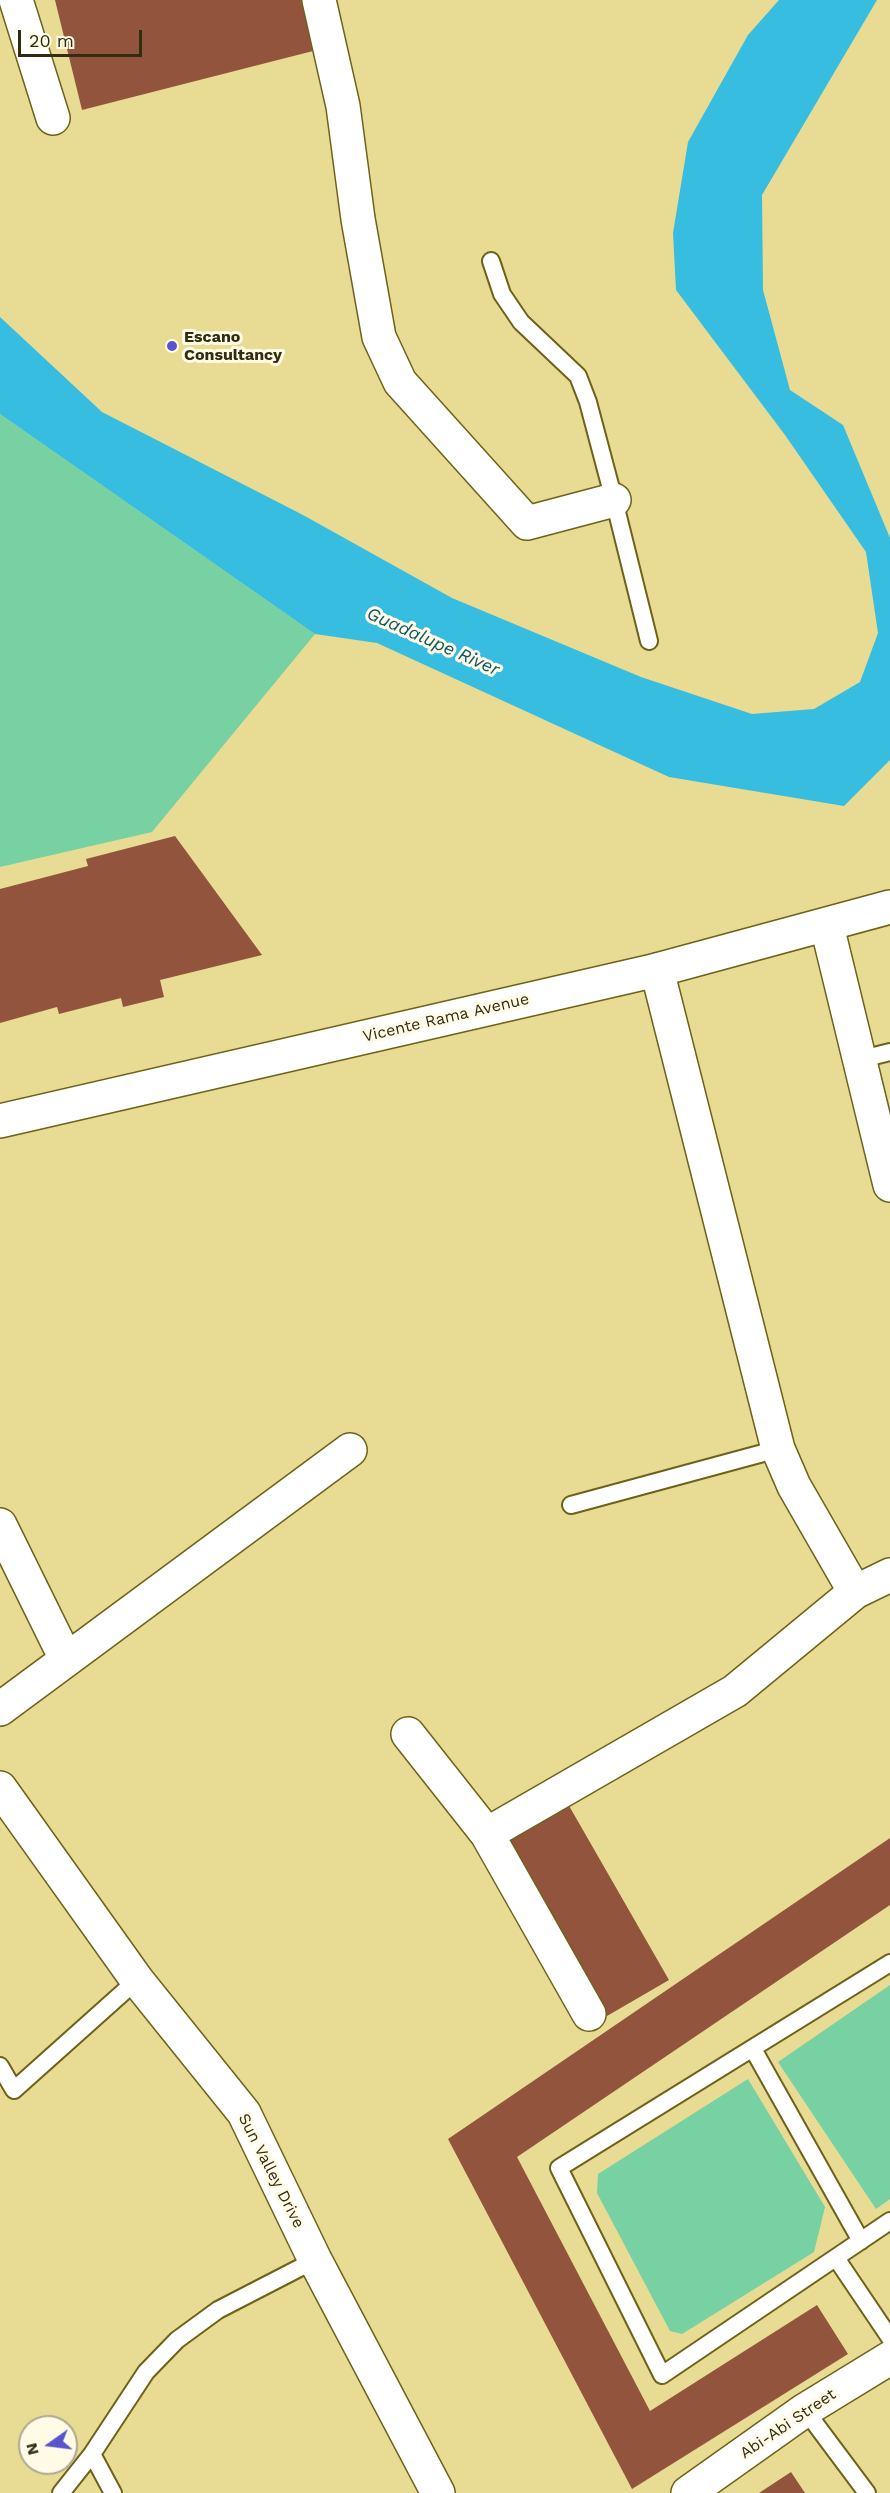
<!DOCTYPE html>
<html>
<head>
<meta charset="utf-8">
<style>
	body { margin:0 }
	#map { position:relative; width:890px; height:2493px; overflow:hidden; background:#e8db94; font-family:"Work Sans",sans-serif }
	canvas { display:block }
	.north { position:absolute; left:18px; top:2415px; width:60px; height:60px; box-sizing:border-box; background:#fffbe7; border:2px solid #ada991; border-radius:50%; rotate:256deg; font-size:16px; font-weight:700; line-height:24px; text-align:center; color:#322d10 }
	.north::after { content:''; display:block; margin:auto; width:21px; height:27px; background:#5854cc; clip-path:polygon(50% 0,100% 100%,50% 72%,0 100%) }
	.scale { position:absolute; left:18px; top:30px; width:124px; height:27px; box-sizing:border-box; border:3px solid #322d10; border-top:0; padding-left:8px; font-size:18px; line-height:21px; white-space:nowrap; color:#322d10; -webkit-text-stroke:4px #fffbe7; paint-order:stroke }
</style>
</head>
<body>
<div id="map">
<canvas width="890" height="2493"></canvas>
<div class="north">N</div>
<div class="scale">20 m</div>
</div>
<script>
const ctx = document.querySelector('canvas').getContext('2d');
ctx.lineJoin = 'round';
function fillPath(path, color) { ctx.fillStyle = color; ctx.fill(path, 'evenodd'); }
function stroke(path, color, width, dash) { ctx.strokeStyle = color; ctx.lineWidth = width; ctx.lineCap = dash ? 'butt' : 'round'; ctx.setLineDash(dash || []); ctx.stroke(path); }
function label(font, color, halo, rows, align = 'center') {
  ctx.font = font + ' "Work Sans",sans-serif'; ctx.lineWidth = 6; ctx.setLineDash([]); ctx.textBaseline = 'middle'; ctx.strokeStyle = halo; ctx.fillStyle = color; for (const [text, x, y, turn = 0] of rows) {
    ctx.save(); ctx.translate(x, y); ctx.rotate((+turn || 0) * Math.PI / 180); ctx.textAlign = isNaN(turn) ? turn : align; if (halo) ctx.strokeText(text, 0, 0); ctx.fillText(text, 0, 0); ctx.restore();
  }
}
fillPath(new Path2D(`
	M0,414l315,220 -163,198 -152,35z
	M890,1985v214l-14,10 -98,-147z
	M748,2079l77,128 -11,45 -132,82 -12,-3 -73,-138 1,-19z`), '#77d1a2');
fillPath(new Path2D(`
	M779,0h98l-115,195 1,95 27,100 53,35 47,113v222l-46,46 -175,-29 -292,-134 -62,-9 -315,-220v-97l102,95 201,103 149,83 189,79 111,37 62,-5 46,-27 18,-49 -12,-81 -81,-117 -109,-145 -3,-57 15,-91 60,-107z`), '#36bde0');
fillPath(new Path2D(`
	M55,0h249l13,50 -235,60z
	M175,836l87,119 -102,25 4,17 -41,10 -2,-9 -62,16 -2,-7 -57,16v-134l88,-23 -2,-7z
	M568,1804l101,176 -62,36 -102,-175z
	M890,1838v67l-373,252 133,254 167,-106 31,49 -216,135 -184,-350z
	M791,2472l14,21h-46z`), '#93543e');
const lane = new Path2D(`
	M491,261l11,33 19,28 57,54 10,26 26,98 35,141
	M858,1060l32,-8
	M571,1505l207,-56
	M890,1963l-331,205 103,207 228,-154
	M753,2049l108,192
	M0,2066l14,24 123,-110
	M836,2258l54,80
	M805,2410l62,83
	M92,2454l21,39
	M61,2493l31,-39 54,-82 31,-32 41,-30 97,-50`);
const street = new Path2D(`
	M16,0l37,118
	M319,0l24,106 15,113 21,118 21,45 127,141 87,-23
	M827,926l63,259
	M657,970l121,479 16,37 61,106
	M0,1525l66,134
	M0,1709l350,-259
	M408,1734l79,100 102,180
	M0,1788l137,192 107,133 71,147 123,233
	M487,1834l248,-143 120,-99 35,-17
	M688,2493l117,-83 85,-52`);
const secondary = new Path2D(`
	M0,1121l657,-151 233,-63`);
stroke(lane, '#6e6219', 20);
stroke(street, '#6e6219', 36);
stroke(secondary, '#6e6219', 36);
stroke(lane, '#fff', 16);
stroke(street, '#fff', 33);
stroke(secondary, '#fff', 33);
for (const [x, y, r, color] of [
	[172,346,6,"#5854cc"]
]) { const dot = new Path2D(); dot.arc(x, y, r, 0, 2 * Math.PI); ctx.fillStyle = color; ctx.fill(dot); stroke(dot, '#fffbe7', 2); }
label('bold 16px', '#322d10', '#fffbe7', [
	["Escano",184,337],
	["Consultancy",184,355]
], 'left');
label('16px', '#322d10', '#fffbe7', [
	["Vicente Rama Avenue",446,1018,-13],
	["Sun Valley Drive",271,2171,63],
	["Abi-Abi Street",788,2424,-34]
]);
label('italic 18px', '#0b5668', '#fffbe7', [
	["Guadalupe River",433,642,24]
]);
</script>
</body>
</html>
